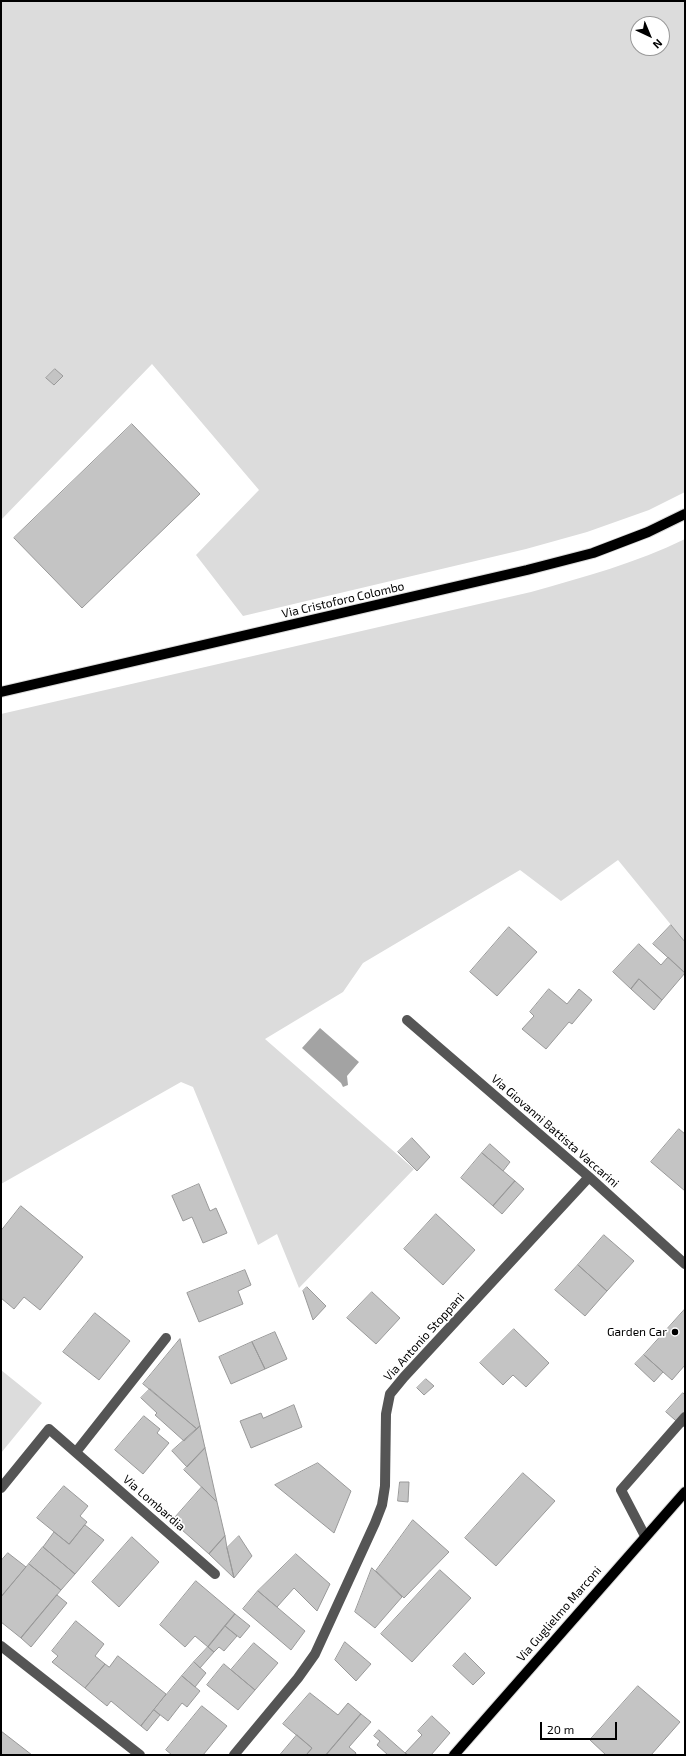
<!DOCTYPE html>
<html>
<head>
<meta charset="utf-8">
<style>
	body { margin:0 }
	#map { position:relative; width:686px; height:1756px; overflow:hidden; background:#fff; font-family:"Exo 2",sans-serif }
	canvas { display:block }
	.frame { position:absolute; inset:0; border:2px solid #000; pointer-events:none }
	.north { position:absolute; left:630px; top:16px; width:40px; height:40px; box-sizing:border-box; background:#fff; border:1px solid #999; border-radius:50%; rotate:136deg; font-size:11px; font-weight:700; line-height:16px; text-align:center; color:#000 }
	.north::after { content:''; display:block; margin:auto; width:14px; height:18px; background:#000; clip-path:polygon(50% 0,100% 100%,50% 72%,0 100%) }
	.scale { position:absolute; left:540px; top:1722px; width:77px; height:18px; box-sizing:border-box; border:2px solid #000; border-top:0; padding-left:5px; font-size:12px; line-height:14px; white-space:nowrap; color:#000; -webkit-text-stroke:3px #fff; paint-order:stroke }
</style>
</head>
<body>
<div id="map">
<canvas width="686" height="1756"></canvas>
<div class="frame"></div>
<div class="north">N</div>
<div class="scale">20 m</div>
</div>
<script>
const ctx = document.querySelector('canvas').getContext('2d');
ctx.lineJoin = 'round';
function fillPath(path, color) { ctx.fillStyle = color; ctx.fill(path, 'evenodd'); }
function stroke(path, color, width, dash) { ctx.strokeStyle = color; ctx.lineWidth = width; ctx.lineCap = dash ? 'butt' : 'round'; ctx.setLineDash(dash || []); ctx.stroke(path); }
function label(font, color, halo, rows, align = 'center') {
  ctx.font = font + ' "Exo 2",sans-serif'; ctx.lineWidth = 3.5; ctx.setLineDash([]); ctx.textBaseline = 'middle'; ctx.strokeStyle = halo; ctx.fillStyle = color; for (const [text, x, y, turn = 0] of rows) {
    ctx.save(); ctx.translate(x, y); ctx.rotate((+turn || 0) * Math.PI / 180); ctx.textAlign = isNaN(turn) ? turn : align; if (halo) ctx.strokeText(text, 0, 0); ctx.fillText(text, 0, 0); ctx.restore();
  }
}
fillPath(new Path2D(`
	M1,1h684v491l-36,18 -62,22 -61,17 -283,67 -47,-61 63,-65 -107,-126 -151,156zM638,24h24v24h-24z
	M685,539v403l-67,-82 -57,41 -41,-31 -157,93 -20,29 -78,47 149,130 -115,119 -22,-54 -19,11 -65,-158 -12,-5 -180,102v-470l530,-122c52,-15 106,-29 154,-53z
	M1,1370l41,33 -41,50z`), '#dcdcdc');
fillPath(new Path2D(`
	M320,1028l39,34 -12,14 1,9 -5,2 -2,-4 -39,-35z`), '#a3a3a3');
const building = new Path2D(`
	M55,369l8,7 -9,9 -8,-7z
	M132,424l68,70 -118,114 -68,-70z
	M671,925l14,17v31l-32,-29z
	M509,927l28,25 -40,44 -27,-24z
	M639,944l22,21 7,-8 17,16 -23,27 -23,-21 -8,10 -18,-17z
	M639,979l23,21 -8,10 -23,-21z
	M549,989l18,15 12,-15 13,11 -20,24 -3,-2 -23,27 -24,-20 12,-13 -4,-4z
	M679,1129l6,5v57l-34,-29z
	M412,1138l18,19 -13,14 -19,-19z
	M490,1144l20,18 -7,9 -21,-18z
	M482,1153l33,28 -22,25 -32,-28z
	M515,1181l9,8 -22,25 -9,-8z
	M199,1184l11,27 6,-3 11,25 -24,10 -11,-26 -9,4 -11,-25z
	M21,1206l62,51 -43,53 -16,-13 -10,12 -13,-11v-67z
	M436,1214l39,36 -32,35 -39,-36z
	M604,1235l30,26 -27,30 -29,-26z
	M578,1265l29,26 -22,25 -30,-26z
	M245,1270l6,15 -13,6 5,13 -44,18 -12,-29z
	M307,1287l19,19 -13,14 -10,-29z
	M372,1292l28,26 -24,26 -29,-26z
	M685,1309v56l-13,15 -28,-25z
	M95,1313l35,28 -31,39 -36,-28z
	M514,1329l35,34 -23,24 -13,-12 -10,10 -23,-22z
	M275,1332l12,27 -22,10 -13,-27z
	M180,1339l20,87 -3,3 -54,-45z
	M252,1342l13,27 -34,15 -12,-27z
	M644,1355l19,17 -9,10 -19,-18z
	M426,1379l8,7 -10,9 -7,-7z
	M150,1389l47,40 -13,12 -29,-26 2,-2 -16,-15z
	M683,1393l2,2v30l-2,2 -17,-15z
	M294,1405l8,22 -51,21 -11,-27 21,-8 2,5z
	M144,1416l16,13 -3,4 12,10 -26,31 -28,-24z
	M200,1426l5,22 -18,19 -15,-16z
	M205,1448l12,54 -33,-32z
	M318,1463l33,28 -17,42 -59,-48z
	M523,1473l32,28 -59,65 -31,-28z
	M400,1482h9l-1,20 -10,-1z
	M64,1486l24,20 -8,10 7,6 -18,22 -32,-26z
	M202,1487l15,15 8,34 -16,18 -37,-33z
	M413,1520l36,32 -45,46 -28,-27z
	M85,1525l19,15 -29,34 -32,-27 11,-15 15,12z
	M225,1536l2,12 7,30 -25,-24z
	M239,1536l13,20 -18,22 -7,-30z
	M132,1537l27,25 -40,45 -27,-25z
	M43,1547l32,27 -14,16 -32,-26z
	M8,1553l18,14 -25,30v-36z
	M296,1554l34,30 -13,27 -23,-23 -17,19 -19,-16z
	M29,1564l32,26 -40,48 -20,-16v-25z
	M372,1568l30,29 -27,31 -20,-16z
	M440,1570l31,28 -59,64 -31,-28z
	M196,1581l39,33 -27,33 -13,-11 -10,11 -25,-22z
	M258,1591l47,40 -14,19 -48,-41z
	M57,1595l10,8 -36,44 -10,-9z
	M235,1614l15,12 -10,12 -15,-12z
	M76,1621l28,23 -9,12 10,8 -20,24 -33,-26 6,-6 -6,-5z
	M225,1626l12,10 -13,15 -5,-4 -5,5 -6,-5z
	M345,1642l26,22 -15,17 -21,-21z
	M254,1643l24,20 -23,27 -24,-20z
	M208,1647l6,5 -14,16 -6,-6z
	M465,1653l20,20 -12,12 -20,-19z
	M118,1656l48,38 -25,32 -30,-25 -4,5 -22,-18 20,-24 4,3z
	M194,1662l12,11 -11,14 -13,-11z
	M224,1664l31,26 -17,20 -31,-25z
	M182,1676l18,15 -13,16 -5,-4 -14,18 -14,-11z
	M638,1686l42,36 -29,33h-45l-16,-15z
	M310,1693l28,22 10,-12 13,11 -35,41h-18l-1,-1 5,-6 -29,-24z
	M202,1706l25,20 -24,29h-31l-6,-5z
	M154,1710l6,5 -13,16 -6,-5z
	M361,1714l10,8 -22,25 7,6 -1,2h-29z
	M432,1716l18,17 -19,22h-23l-3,-2 17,-18 -4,-4z
	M379,1730l26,23 3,2h-20l-11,-10 3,-4 -6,-5z
	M1,1731l31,24h-31z
	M297,1735l15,13 -5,6 1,1h-28z`);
fillPath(building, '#c4c4c4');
stroke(building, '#999', 1);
const major = new Path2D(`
	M1,692l526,-122 66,-17 55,-21 37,-18
	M454,1755l231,-263`);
stroke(major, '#dbdbdb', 12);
stroke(new Path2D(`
	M407,1020l182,157 96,87
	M76,1452l90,-114
	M1,1488l48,-59 166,145
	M645,1536l-24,-46 64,-73
	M1,1646l139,109
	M234,1755l64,-77 17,-24 60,-131 7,-18 3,-19 1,-72 4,-20 14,-17 185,-200`), '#555', 10);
stroke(major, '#000', 10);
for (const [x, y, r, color] of [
	[675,1332,4,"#000"]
]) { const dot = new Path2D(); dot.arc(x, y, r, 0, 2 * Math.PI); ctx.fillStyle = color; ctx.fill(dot); stroke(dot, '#fff', 1.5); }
label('12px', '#000', '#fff', [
	["Via Cristoforo Colombo",343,600,-13],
	["Via Giovanni Battista Vaccarini",555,1131,41],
	["Via Antonio Stoppani",424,1337,-48],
	["Via Lombardia",154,1503,41],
	["Via Guglielmo Marconi",559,1614,-49]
]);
label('12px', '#000', '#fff', [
	["Garden Car",667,1332]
], 'right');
</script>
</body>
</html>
